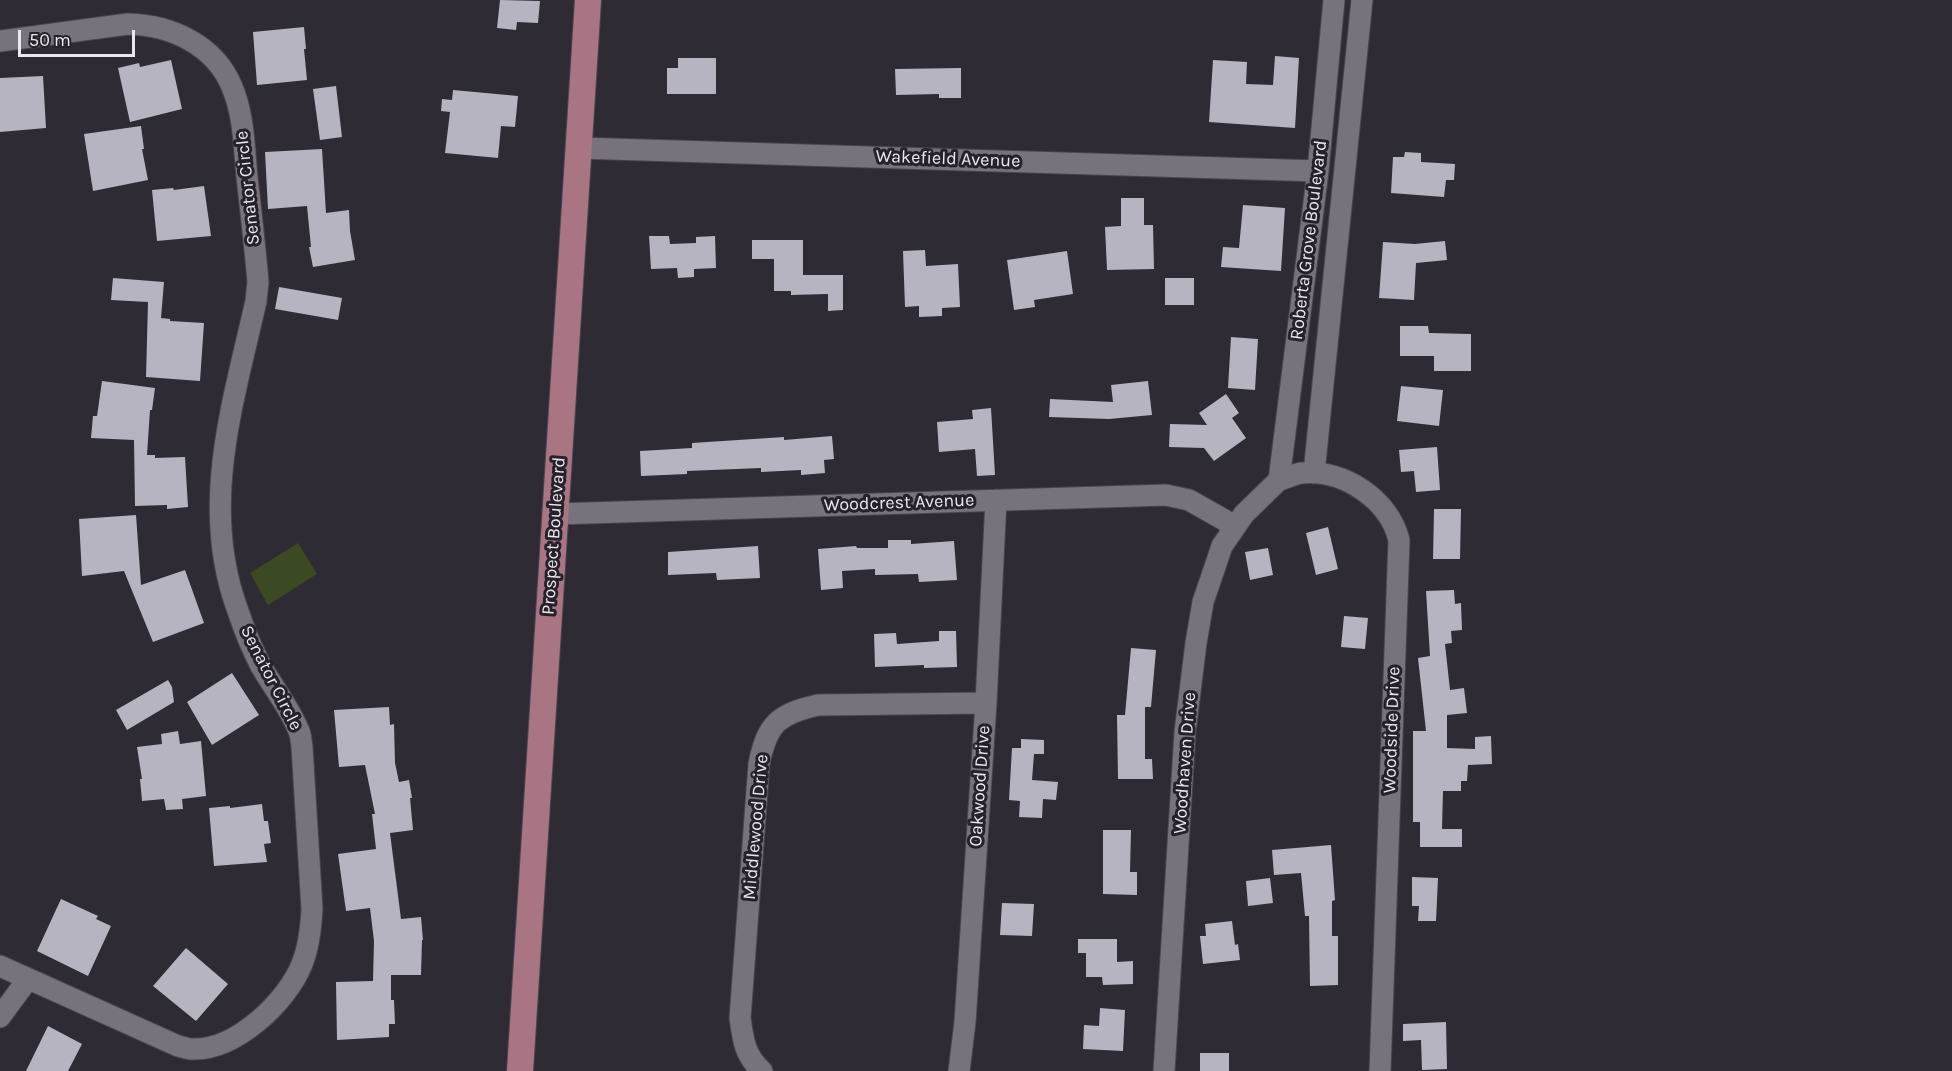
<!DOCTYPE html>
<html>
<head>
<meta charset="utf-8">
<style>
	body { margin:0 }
	#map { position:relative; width:1952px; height:1071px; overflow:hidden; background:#2f2b34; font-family:Karla,sans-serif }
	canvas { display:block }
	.scale { position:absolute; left:18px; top:30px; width:117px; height:27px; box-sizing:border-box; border:3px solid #eae7ed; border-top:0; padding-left:8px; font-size:18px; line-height:21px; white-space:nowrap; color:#eae7ed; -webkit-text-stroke:4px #26212a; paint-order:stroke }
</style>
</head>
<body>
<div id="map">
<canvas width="1952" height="1071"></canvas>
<div class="scale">50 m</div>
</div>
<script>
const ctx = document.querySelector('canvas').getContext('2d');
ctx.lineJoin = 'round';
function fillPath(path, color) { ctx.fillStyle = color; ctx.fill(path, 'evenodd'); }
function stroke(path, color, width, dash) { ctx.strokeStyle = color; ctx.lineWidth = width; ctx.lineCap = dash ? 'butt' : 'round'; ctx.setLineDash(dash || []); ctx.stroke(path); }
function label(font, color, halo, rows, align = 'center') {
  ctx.font = font + ' Karla,sans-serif'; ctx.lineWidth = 6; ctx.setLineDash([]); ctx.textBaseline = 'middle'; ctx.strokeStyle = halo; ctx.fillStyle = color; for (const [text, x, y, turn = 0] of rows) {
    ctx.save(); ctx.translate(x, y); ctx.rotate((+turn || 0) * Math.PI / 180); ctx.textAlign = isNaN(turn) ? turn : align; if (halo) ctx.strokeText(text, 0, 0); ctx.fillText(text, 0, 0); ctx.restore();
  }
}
fillPath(new Path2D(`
	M298,543l19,31 -49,31 -18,-32z`), '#3b4a23');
fillPath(new Path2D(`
	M500,0l40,1 -2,22 -21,-1 -1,8 -19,-2z
	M304,27l2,22h-2l3,31 -50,5 -4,-53z
	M1275,56l24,2 -4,70 -86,-6 4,-62 34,2 -1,22 27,1z
	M678,58h38v36h-49v-26h11z
	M171,60l11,49 -52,13 -12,-54 21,-5 1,4z
	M961,68v30h-22v-4l-43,1 -1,-26z
	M43,76l3,52 -46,4v-54z
	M336,86l6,51 -22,3 -7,-51z
	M453,90l65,6 -3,31 -14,-1 -3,32 -53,-5 5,-41 -9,-1 1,-12 10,1z
	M141,126l3,23h-2l6,31 -55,11 -9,-57z
	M322,149l4,64 23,-3 1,21 5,29 -42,7 -4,-20h2l-4,-41 -39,3 -3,-57z
	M1405,152l16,1v9l34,2 -1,16h-8l-2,17 -53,-4 2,-36h11z
	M204,186l7,50 -54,5 -5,-51 21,-2 1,2z
	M1121,198h23v27h9l1,44 -47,1 -2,-43 16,-1z
	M1243,205l42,3 -4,63 -60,-4 2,-20 16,1z
	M649,236h20l1,8 26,-1v-6l19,-1 1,32 -22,1v8l-16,1 -1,-10 -26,1z
	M752,240h51v35h40v35l-15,1v-17l-37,1v-4h-17v-32h-22z
	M1445,241l2,19 -31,3 -2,37 -35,-2 4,-56 32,2z
	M925,250l1,16 32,-2 2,43 -18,1v8l-23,1v-11l-14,1 -2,-56z
	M1067,251l6,43 -39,6 1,7 -21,3 -7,-50z
	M113,278l51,4 -3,36 9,1v2l34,2 -4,58 -54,-4 2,-75 -37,-2z
	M1165,278h29v27h-29z
	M279,287l63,11 -4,22 -63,-11z
	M1400,326h28l1,7 42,1v37h-37v-15h-34z
	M1231,337l27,2 -3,51 -27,-2z
	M102,381l53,7 -3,22h-2l-3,45h8v3l30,-1 3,50 -21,2v-4l-32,1 -1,-66 -43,-2 2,-22h4z
	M1148,381l4,34 -43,4 -60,-2 1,-18 63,3 -2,-17z
	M1401,386l42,4 -4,36 -42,-5z
	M1226,394l13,19 -7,5 14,20 -32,23 -10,-13 -35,-1 1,-23 37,1 -8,-12z
	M991,408l4,67 -18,1 -2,-27 -36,3 -2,-30 36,-3 -1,-9z
	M832,436l2,23 -10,1 1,13 -24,2v-5l-40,2v-4l-74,3v3l-46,2 -1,-25 52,-3v-5l92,-6v3z
	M1437,447l3,43 -24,2 -2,-21 -13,1 -2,-22z
	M1434,509h27l-1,50h-27z
	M136,515l5,70 44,-15 19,53 -51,19 -29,-71 -42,5 -3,-57z
	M1328,527l10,42 -22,6 -10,-42z
	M888,540h23v4l43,-3 3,39 -38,2 -1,-8 -43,1v-6l-33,2 1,17 -22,2 -3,-41 38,-3 1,2h31z
	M758,546l2,32 -43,2 -1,-7 -48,2v-23z
	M1268,548l5,27 -23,5 -5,-28z
	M1454,590l1,14 6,-1 1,27 -11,1 1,12 -7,1 5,46 14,-2 3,25 -20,2v33l28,1v-12l16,-1 1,28 -24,1 -1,16h-6v10h-18l-1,38h20v18h-42v-25h-7v-91h13l-8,-73 12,-2 -4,-65z
	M1344,616l24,2 -3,31 -24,-2z
	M939,631h17l1,36 -33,1v-3l-49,2 -1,-33 22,-1 1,11 42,-3z
	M1131,648l25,2 -5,57h-6v52h7l1,20h-35l-1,-64h8z
	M232,673l27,42 -47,30 -25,-43z
	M168,680l4,7 2,15 -47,28 -11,-20z
	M389,707l1,18 4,-1 1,39 4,19 10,-2 3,18h-2l3,32 -23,3 11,86 20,-2 2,23h-1l-1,35h-30v25h3l1,24h-6v13l-52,3 -1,-58 37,-1 1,-40 -4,-33 -24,3 -8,-57 38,-5 -4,-35h3l-10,-49 -26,2 -5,-57z
	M178,731l2,13 21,-3 5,55 -24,3 1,10 -17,1 -2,-11 -22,2 -2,-22h2l-5,-32 25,-3 -1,-10z
	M1021,739l23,1v14h-10l-2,26 26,2 -2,18 -13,-1 -1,19 -23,-1 1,-16 -11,-1 3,-52h9z
	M262,804l2,17h4l3,22 -7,1 3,18 -53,4 -5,-58 21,-2v2z
	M1103,830h28l-1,42h7v23l-34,-1z
	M1331,845l4,55 -3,1v35h6v49l-28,1 -1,-70h-4l-4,-43 -27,2 -2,-25z
	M1412,877l26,1 -2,43h-18l1,-15h-7z
	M1270,878l3,25 -25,3 -2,-25z
	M61,899l37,17 -2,3 15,7 -23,50 -51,-25z
	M1002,903l32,1 -2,32 -32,-1z
	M1232,921l3,24 3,-1 2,16 -37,4 -3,-28h6l-1,-12z
	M1078,939h39v23l16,-1v23l-30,1 -1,-8h-16v-24h-8z
	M186,948l42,36 -32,37 -43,-35z
	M1100,1008l25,2 -2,41 -40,-2 1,-24 15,1z
	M1446,1022l1,47 -25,1 -1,-30 -18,1v-17z
	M48,1026l34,18 -14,27h-42z
	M1200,1053h29v18h-29z`), '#b5b4c0');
const minor = new Path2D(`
	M0,41l128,-17c43,1 87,21 104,63 12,28 12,60 15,90 4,35 8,70 11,105l-2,19c-23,103 -57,206 -18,310 6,18 14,38 23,55 12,21 28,41 37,63 3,5 3,12 4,18l10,162c-1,18 -3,38 -10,55 -15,38 -67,87 -110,85 -4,0 -9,-2 -14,-3l-178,-80
	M579,148l739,23
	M1314,473l48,-473
	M1279,480c8,-2 15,-6 23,-7 41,-4 87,26 97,67l-19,531
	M1279,480l39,-309 16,-171
	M556,514l610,-19 23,5 46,26
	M0,1017l28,-38
	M762,1071c-17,-15 -19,-31 -22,-53l19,-254c8,-40 19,-50 59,-59l168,-2
	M959,1071l6,-49 21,-319 10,-203
	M1164,1071l21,-339 11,-89 7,-41 19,-56 22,-32 35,-34`);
const major = new Path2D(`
	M520,1071l68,-1071`);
stroke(minor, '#4a464d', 23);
stroke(major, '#4a464d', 28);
stroke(minor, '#78727d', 21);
stroke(major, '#a97583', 26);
label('18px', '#eae7ed', '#26212a', [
	["Wakefield Avenue",948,159,2],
	["Senator Circle",248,188,-96],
	["Roberta Grove Boulevard",1309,240,-83],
	["Woodcrest Avenue",899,503,-2],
	["Prospect Boulevard",554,536,-86],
	["Senator Circle",271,678,63],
	["Woodside Drive",1392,730,-88],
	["Woodhaven Drive",1185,763,-86],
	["Oakwood Drive",980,786,-86],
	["Middlewood Drive",756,827,-85]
]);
</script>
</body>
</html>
